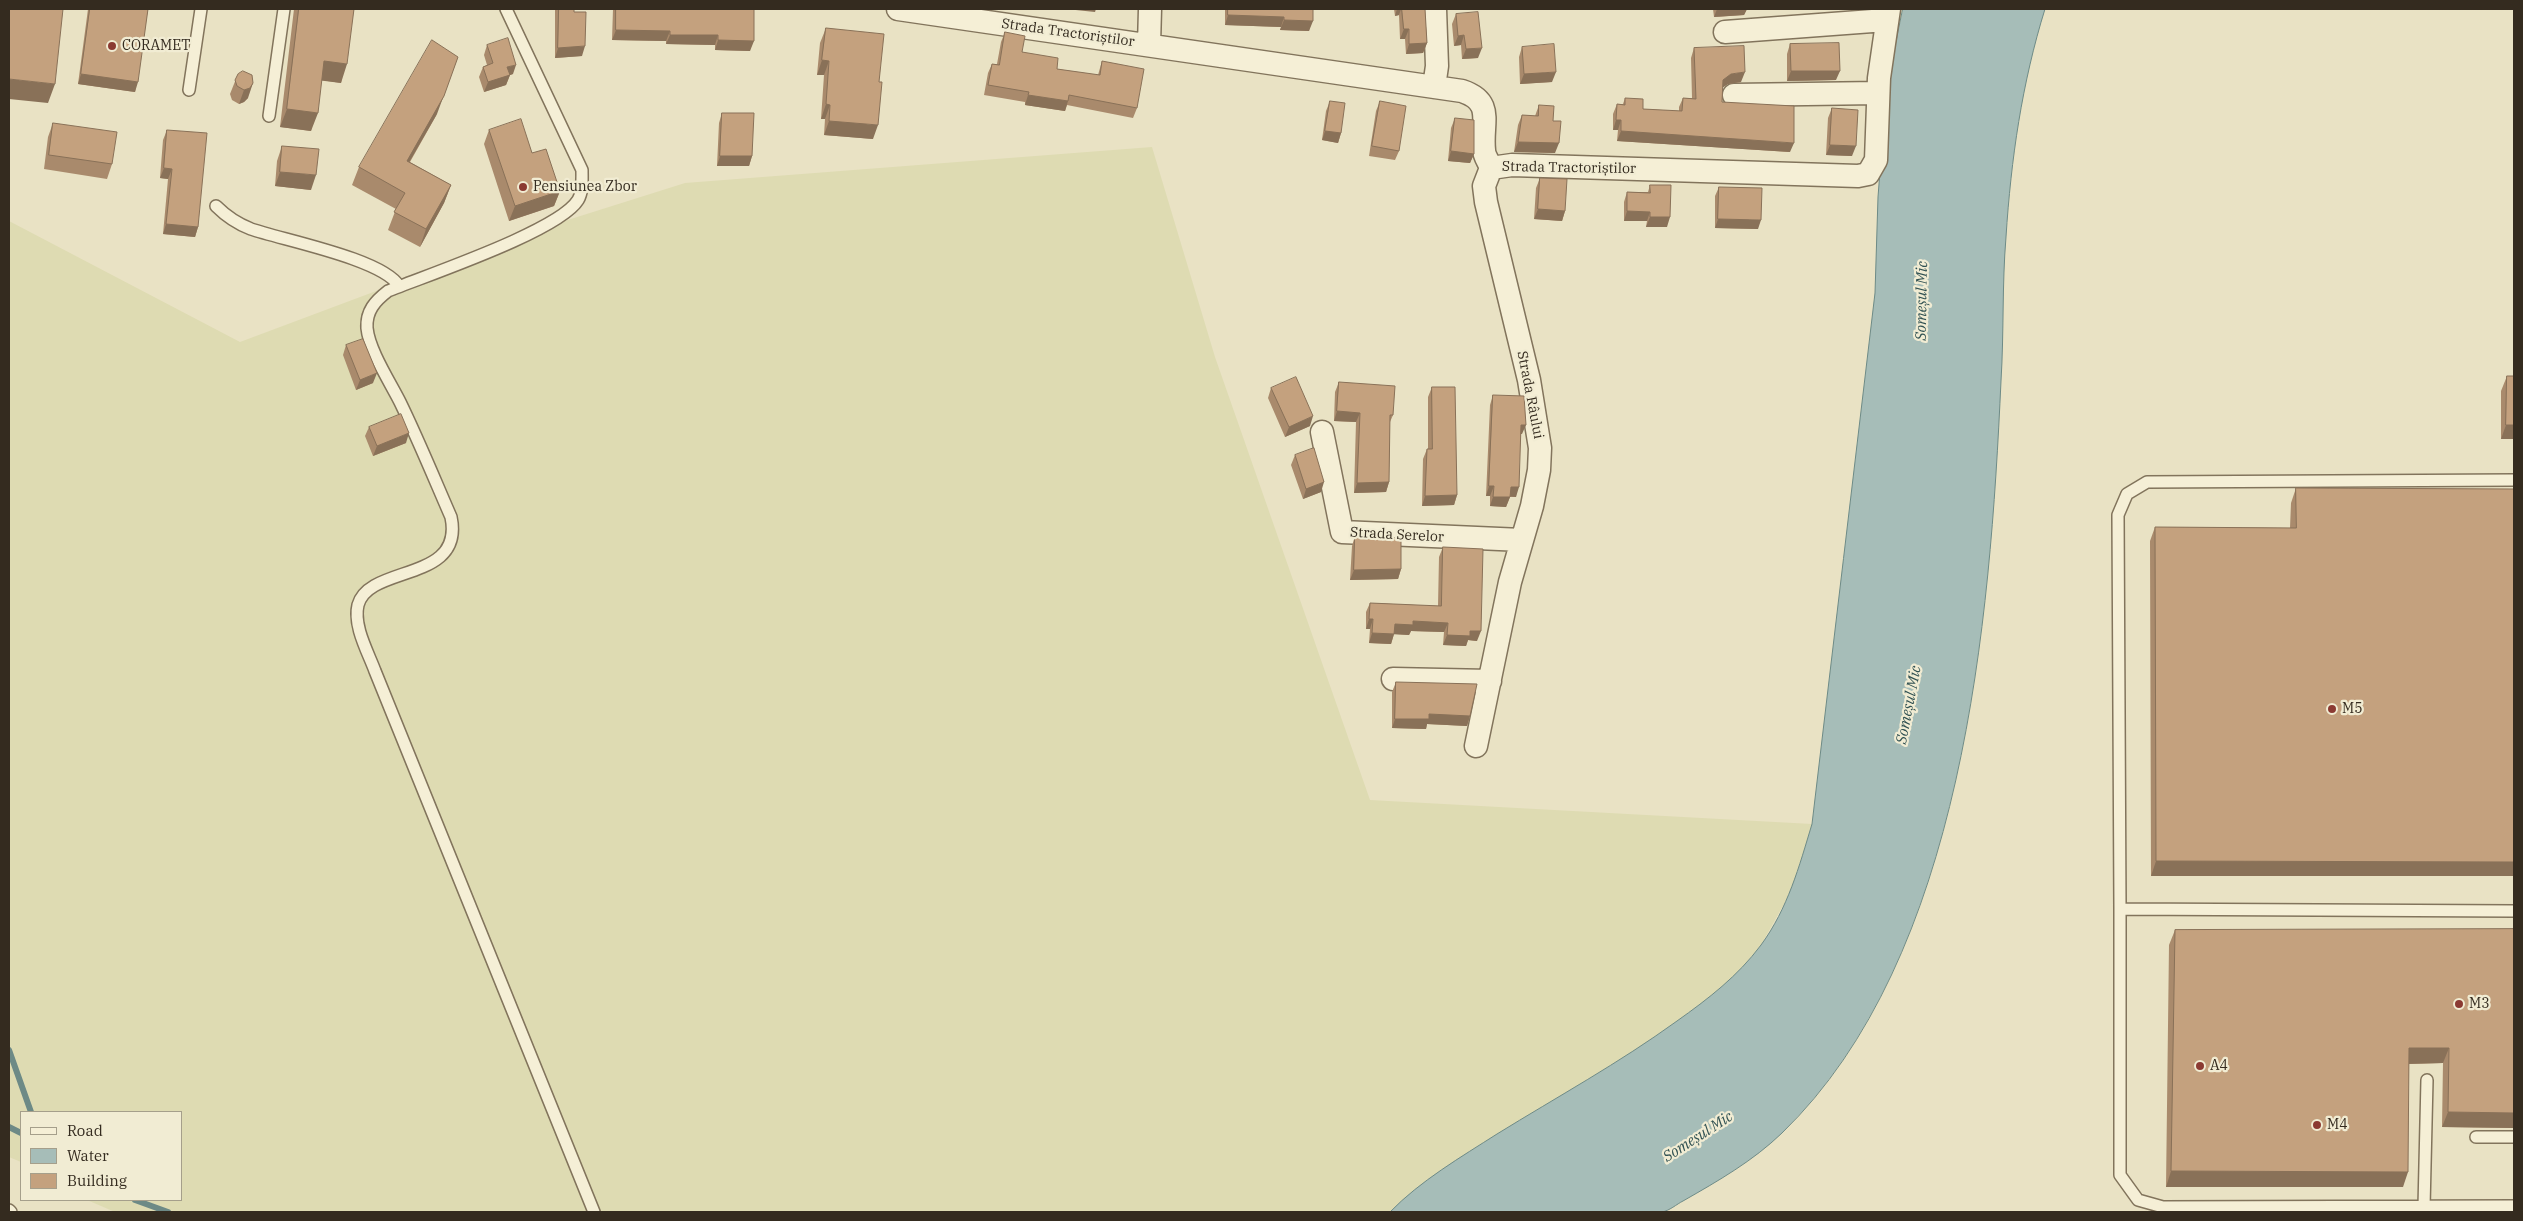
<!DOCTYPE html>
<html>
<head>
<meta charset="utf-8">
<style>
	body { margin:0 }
	#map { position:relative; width:2523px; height:1221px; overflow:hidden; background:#e9e2c4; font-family:"IBM Plex Serif",serif }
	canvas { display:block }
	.frame { position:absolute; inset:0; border:10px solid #342b1f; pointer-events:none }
	.legend { position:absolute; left:20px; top:1111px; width:162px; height:90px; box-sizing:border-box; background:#f1ecd3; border:1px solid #a59f8b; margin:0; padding:6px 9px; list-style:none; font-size:15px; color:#342b1f }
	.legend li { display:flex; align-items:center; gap:10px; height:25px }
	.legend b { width:25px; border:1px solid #a59f8b }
</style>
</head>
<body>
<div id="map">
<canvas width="2523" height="1221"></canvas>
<div class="frame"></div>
<ul class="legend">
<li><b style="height:6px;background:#f5efd6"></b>Road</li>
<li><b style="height:14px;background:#a6bdb8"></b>Water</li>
<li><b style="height:14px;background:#c4a17e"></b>Building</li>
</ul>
</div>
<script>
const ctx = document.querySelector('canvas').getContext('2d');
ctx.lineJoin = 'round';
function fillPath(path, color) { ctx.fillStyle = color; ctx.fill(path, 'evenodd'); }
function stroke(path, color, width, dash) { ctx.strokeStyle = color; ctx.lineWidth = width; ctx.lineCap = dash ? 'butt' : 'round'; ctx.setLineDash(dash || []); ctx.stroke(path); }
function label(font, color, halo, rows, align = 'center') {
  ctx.font = font + ' "IBM Plex Serif",serif'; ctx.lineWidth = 4.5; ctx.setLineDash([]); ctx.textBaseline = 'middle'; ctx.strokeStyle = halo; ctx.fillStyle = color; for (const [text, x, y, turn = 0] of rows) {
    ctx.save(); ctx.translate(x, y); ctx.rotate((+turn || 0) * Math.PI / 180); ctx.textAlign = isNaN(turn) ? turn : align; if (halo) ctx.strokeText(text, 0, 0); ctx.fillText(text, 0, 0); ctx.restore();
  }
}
fillPath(new Path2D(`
	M1152,147l63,210 155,443 442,24 -19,64 -32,57 -27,32 -29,24 -65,47 -167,101 -83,63h-1275l-28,-12h94v-88h-160v50l-12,-5v-936l231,121 315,-118 130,-41z`), '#dedbb2');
const water = new Path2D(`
	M1903,9h142c-23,74 -34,150 -39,228 -4,48 -2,96 -5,144 -11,240 -37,576 -219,752 -29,28 -64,48 -99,68 -6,3 -14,10 -21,11 -15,4 -55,0 -72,0 -67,0 -134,0 -200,0 30,-31 71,-55 107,-78 60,-37 122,-71 180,-113 31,-22 61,-45 84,-76 27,-37 38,-78 51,-121l63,-531 3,-96 6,-78 8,-58z`);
fillPath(water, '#a6bdb8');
stroke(water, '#6d8a86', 1);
stroke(new Path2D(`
	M9,1050l22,62
	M9,1127l12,6
	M135,1200l33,12`), '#6d8a86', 6);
const service = new Path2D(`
	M506,9l76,161c0,10 1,22 -4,30 -19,31 -151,75 -190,91 -13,10 -22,20 -21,37 2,22 23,54 33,74 18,37 34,76 51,115 14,66 -82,47 -93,88 -5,21 10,47 17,66l219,541
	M189,90l12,-81
	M269,116l15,-107
	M216,206c10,10 22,18 35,23 32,11 132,30 148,57
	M2120,909l-2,-394 9,-21 20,-12 367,-2
	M2514,911l-394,-2v266l18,25 25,7 351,-1
	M2476,1137h38
	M2424,1207l3,-127
	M9,1210l2,2`);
const minor = new Path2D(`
	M898,9l564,82c33,11 19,32 22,59 0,6 5,12 7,18
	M1725,32l161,-12
	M1149,45l1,-36
	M1434,87l3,-21 -2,-57
	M1734,95l144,-2
	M1491,168l21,-3 346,11 10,-2 8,-14 3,-82 10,-69
	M1322,432l20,100 180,8
	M1393,679l97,2
	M1476,746l34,-164 22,-76 7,-36 1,-22 -11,-68 -43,-178 -2,-16 7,-18`);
stroke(service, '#82745c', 14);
stroke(minor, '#82745c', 25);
stroke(service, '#f5efd6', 11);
stroke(minor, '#f5efd6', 22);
fillPath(new Path2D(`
	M88,9h60l-13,83 -57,-8z
	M294,9h60l-13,74 -20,-3 -10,51 -31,-4z
	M554,9h20v3l8,44 -27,2v-49z
	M613,9h141l-4,42 -35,-1v-5l-49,-1v-3l-54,-1z
	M1225,9h88l-4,22 -29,-1 1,-3 -56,-2z
	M1394,9h31l2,34 -4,10 -17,1 -1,-15h-5l-1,-24 -4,1z
	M1713,9h34l-3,6 -30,2z
	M1456,14l22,44 -16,1 -1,-14 -7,1 -2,-22z
	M826,28l47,111 -49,-4 1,-16h-4l3,-44h-7l3,-32z
	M1005,32l17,20 35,17 41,6 4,-14 35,47 -4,10 -66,-13 -2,6 -40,-6v-3l-41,-7 4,-22 4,-9h5l4,-22z
	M1790,44l46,36 -49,1v-27z
	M487,45l26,29 -3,1 -4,10 -22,7 -5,-15 4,-10 4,-2 -3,-10z
	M1522,47l30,35 -32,2 -1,-27z
	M1694,48l47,34 -13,2 -5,3 -1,15 68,50 -173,-11 1,-11h-5v-16l4,-10h6l2,-6 18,11 36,2v-4l4,-9h9l-1,-40z
	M238,74l10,24 -4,4 -5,2 -7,-4 -2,-6z
	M1330,101l11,32 -3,10 -16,-3 4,-29z
	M1380,101l19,50 -4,9 -26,-4 7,-45z
	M1539,105l14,16 2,32 -41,-1 4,-27 4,-10 13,1z
	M1832,108l20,48 -26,-1 2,-37z
	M722,113l30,43 -3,10h-32l2,-43z
	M437,114l-27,48 41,23 -7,18 -24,44 -32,-17 8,-21 -44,-24 7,-18z
	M1455,118l19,36 -4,9 -22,-2 3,-33z
	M53,123l59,41 -5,15 -63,-10 4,-32z
	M167,130l31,97 -3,10 -32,-3 5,-55 -8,-1 3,-38z
	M489,130l43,23 28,38 -6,15 -45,15 -25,-77z
	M282,146l29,44 -36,-4 2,-25z
	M1540,178l25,33 -3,10 -28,-2 2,-31z
	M1650,185l17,42h-21l1,-6h-23v-19l3,-10h21z
	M1719,187l39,42 -43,-1v-32z
	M346,345l27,38 -17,7 -13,-35z
	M2507,376l7,63h-13v-48z
	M1339,382l54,33 -3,7 -1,60 -3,10 -32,1 2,-71 -22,-1 1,-29z
	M1432,387l25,108 -3,10 -32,1 1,-47 4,-10h1v-52z
	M1271,388l39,38 -25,11 -17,-39z
	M1493,395l29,39h-1l-5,63h-6l-4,10 -16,-1v-10h-4l4,-91z
	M369,427l37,16 -33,13 -8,-20z
	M1295,455l26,37 -18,7 -12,-34z
	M2296,488l218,1v387h-363l-1,-335 5,-14 135,1 1,-25z
	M1355,536l46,33 -3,10 -48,1 2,-34z
	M1443,547l34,94 -9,-1 -2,6 -23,-1 1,-13 -33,-1 -2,4 -15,-1 -3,10 -22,-1 1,-14h-4v-17l4,-9 68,3 1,-49z
	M1396,682l74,34 -3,10 -40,-2 -1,5 -34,-1v-36z
	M2514,929v199l-72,-1 1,-64 -34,1 -6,123h-237l3,-242 6,-15z`), '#a98a6c');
fillPath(new Path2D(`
	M1066,9h30l-1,3z
	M1397,9h4l-2,6 -4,1z
	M1717,9h30l-3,6 -30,2z
	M1228,15l56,2 -3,10 -56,-2z
	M1284,20l29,1 -4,10 -29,-1z
	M1404,29h5l-4,10h-5z
	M616,30l54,1 -4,10 -54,-1z
	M670,35h48l-3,10 -49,-1z
	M1464,35l-3,10 -7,1 4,-10z
	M718,40l36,1 -4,10 -35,-1z
	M1427,43l-4,10 -17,1 3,-10z
	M585,46l-3,10 -27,2 3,-10z
	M1482,48l-4,10 -16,1 4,-10z
	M458,57l-21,57 -37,64 7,-17z
	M822,60l7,1 -5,14h-7z
	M324,61l23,3 -6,19 -24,-3z
	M516,65l-3,9 -3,1 -4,10 -22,7 4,-10 19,-15z
	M1791,71h49l-4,9 -49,1z
	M1556,72l-4,10 -32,2 4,-10z
	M1745,72l-4,10 -13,2 -9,6 4,-10 8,-6z
	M81,74l57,8 -3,10 -57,-8z
	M9,79l46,5 -7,19 -39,-4z
	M253,83l-5,15 -4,4 -5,2 5,-14z
	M1028,95l40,6 -3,10 -40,-6z
	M826,104l4,1 -5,14h-4z
	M287,109l31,4 -7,18 -31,-4z
	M1616,120h5l-3,10h-5z
	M829,121l49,4 -5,14 -49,-4z
	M1325,131l16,2 -3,10 -16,-3z
	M1621,131l173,12 -4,9 -173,-11z
	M1518,142l41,1 -4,10 -41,-1z
	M1830,145l26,1 -4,10 -26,-1z
	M1451,151l23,3 -4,9 -22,-2z
	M720,156h32l-3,10h-32z
	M164,168l8,1 -4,10 -8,-1z
	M280,172l36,3 -5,15 -36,-4z
	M451,185l-7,18 -24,44 6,-18z
	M560,191l-6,15 -45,15 6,-15z
	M1538,209l27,2 -3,10 -28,-2z
	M1627,211l23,1 -3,9h-23z
	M1650,217h20l-3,10h-21z
	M1718,219l43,1 -3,9 -43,-1z
	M166,224l32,3 -3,10 -32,-3z
	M377,373l-4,10 -17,7 4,-10z
	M1337,411l23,2 -4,9 -22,-1z
	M1313,416l-3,10 -25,11 4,-10z
	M1521,425h5l-4,9h-4z
	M2506,425h8v14h-13z
	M409,433l-3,10 -33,13 4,-10z
	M1324,482l-3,10 -18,7 3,-10z
	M1389,482l-3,10 -32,1 3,-10z
	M1489,486h5l-4,10h-4z
	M1511,487h8l-3,10 -9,-1z
	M1457,495l-3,10 -32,1 3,-10z
	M1493,497h17l-4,10 -16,-1z
	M1401,569l-3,10 -48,1 4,-10z
	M1369,619h4l-3,10h-4z
	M1413,621l35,2 -4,9 -33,-1 -2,4 -18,-1 4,-10z
	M1470,631h11l-4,10 -9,-1 -2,6 -23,-1 4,-10z
	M1372,633l22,1 -3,10 -22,-1z
	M1429,714l41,2 -3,10 -40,-2 -1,5 -34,-1 3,-9z
	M2156,861l358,1v14h-363z
	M2409,1048h40l-6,15 -39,1z
	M2448,1112l66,1v15l-72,-1z
	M2171,1171l237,1 -5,15h-237z`), '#897158');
const building = new Path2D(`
	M9,9h54l-8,75 -46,-5z
	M90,9h58l-10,73 -57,-8z
	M299,9h55l-7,55 -23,-3 -6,52 -31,-4z
	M559,9h15v3h12l-1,34 -27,2z
	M616,9h138v32l-36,-1v-5h-48v-4l-54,-1z
	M1228,9h85v12l-29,-1v-3l-56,-2z
	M1402,9h23l2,34 -18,1v-15h-5z
	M1478,12l4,36 -16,1 -2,-14 -6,1 -2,-22z
	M826,28l58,6 -5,48h3l-4,43 -49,-4 1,-16 -4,-1 3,-43 -7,-1z
	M1005,32l20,4 -3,16 36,6 -1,11 43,6 2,-14 42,8 -7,39 -68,-13 -1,6 -40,-6 1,-3 -41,-7 4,-21 7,1z
	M508,38l8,27 -9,2 3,8 -22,7 -5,-15 10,-4 -6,-18z
	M432,40l26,17 -14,39 -37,65 44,24 -25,44 -32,-17 11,-19 -46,-26z
	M1839,43l1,28h-49l-1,-27z
	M1554,44l2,28 -32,2 -2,-27z
	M1744,46l1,26 -14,2 -8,6 -1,22 72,4v37l-173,-12v-11h-5l1,-16 8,1v-7l18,1v10l39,2 1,-13 13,1 -2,-51z
	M243,71l9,4 1,8 -3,5 -6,2 -7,-4 -2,-6 3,-6z
	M1330,101l15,2 -4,30 -16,-2z
	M1380,101l26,5 -7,45 -27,-5z
	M1539,105l15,1 -1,15h8l-2,22 -41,-1 4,-27 16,1z
	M1832,108l26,2 -2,36 -26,-1z
	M722,113h32l-2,43h-32z
	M1455,118l19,2v34l-23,-3z
	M521,119l11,34 14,-4 14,42 -45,15 -26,-76z
	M53,123l64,9 -5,32 -63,-9z
	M167,130l40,3 -9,94 -32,-3 6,-55 -8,-1z
	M282,146l37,3 -3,26 -36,-3z
	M1540,178l27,1 -2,32 -27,-2z
	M1650,185h21l-1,32h-20v-5l-23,-1v-19l23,1z
	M1719,187l43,1 -1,32 -43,-1z
	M363,339l14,34 -17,7 -14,-35z
	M2507,376h7v49h-8z
	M1296,377l17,39 -24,11 -18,-39z
	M1339,382l56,4 -2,29h-3l-1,67 -32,1 3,-70 -23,-2z
	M1432,387h23l2,108 -32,1 2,-47h5z
	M1493,395l31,1 2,29h-5l-2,62h-8l-1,10h-17l1,-11h-5z
	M401,414l8,19 -32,13 -8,-19z
	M1314,448l10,34 -18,7 -11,-34z
	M2296,488l218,1v373l-358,-1 -1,-334 141,1z
	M1355,536l46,2v31l-47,1z
	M1443,547l40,2 -2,82h-11v5l-23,-1 1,-12 -35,-2v4l-18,-1 -1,10 -22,-1 1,-14h-4l1,-16 71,3z
	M1396,682l81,2 -7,32 -41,-2v5h-34z
	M2514,929v184l-66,-1 1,-64h-40l-1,124 -237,-1 4,-241z`);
fillPath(building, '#c4a17e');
stroke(building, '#897158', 1);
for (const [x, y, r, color] of [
	[112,46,5,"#8b3a32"],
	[523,187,5,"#8b3a32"],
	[2332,709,5,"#8b3a32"],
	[2459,1004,5,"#8b3a32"],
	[2200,1066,5,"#8b3a32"],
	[2317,1125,5,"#8b3a32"]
]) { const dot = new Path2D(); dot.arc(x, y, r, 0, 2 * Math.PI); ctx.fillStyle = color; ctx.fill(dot); stroke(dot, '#f1ecd3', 2); }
label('14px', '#342b1f', '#f1ecd3', [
	["Strada Tractoriștilor",1068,33,8],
	["Strada Tractoriștilor",1569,168,1],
	["Strada Râului",1530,395,79],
	["Strada Serelor",1397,535,3]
]);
label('14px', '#342b1f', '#f1ecd3', [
	["CORAMET",122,46],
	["Pensiunea Zbor",533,187],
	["M5",2342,709],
	["M3",2469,1004],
	["A4",2210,1066],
	["M4",2327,1125]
], 'left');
label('italic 15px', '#305152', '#f1ecd3', [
	["Someșul Mic",1922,301,-89],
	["Someșul Mic",1909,705,-79],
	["Someșul Mic",1698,1137,-33]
]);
</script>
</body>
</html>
